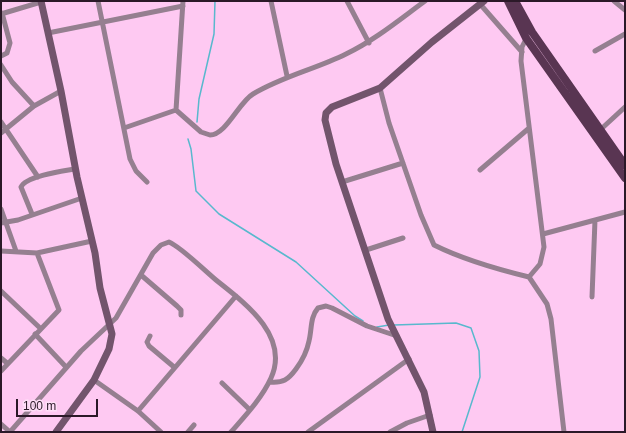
<!DOCTYPE html>
<html>
<head>
<meta charset="utf-8">
<style>
	body { margin:0 }
	#map { position:relative; width:626px; height:433px; overflow:hidden; background:#fec9f2; font-family:Helvetica,sans-serif }
	canvas { display:block }
	.frame { position:absolute; inset:0; border:2px solid #2b1928; pointer-events:none }
	.scale { position:absolute; left:16px; top:399px; width:82px; height:18px; box-sizing:border-box; border:2px solid #2b1928; border-top:0; padding-left:5px; font-size:12px; line-height:14px; white-space:nowrap; color:#2b1928; -webkit-text-stroke:3px #fedef7; paint-order:stroke }
</style>
</head>
<body>
<div id="map">
<canvas width="626" height="433"></canvas>
<div class="frame"></div>
<div class="scale">100 m</div>
</div>
<script>
const ctx = document.querySelector('canvas').getContext('2d');
ctx.lineJoin = 'round';
function stroke(path, color, width, dash) { ctx.strokeStyle = color; ctx.lineWidth = width; ctx.lineCap = dash ? 'butt' : 'round'; ctx.setLineDash(dash || []); ctx.stroke(path); }
stroke(new Path2D(`
	M197,122l2,-23 15,-65 1,-33
	M188,139l3,10 5,42 23,23 77,48 59,54 8,5
	M394,325l62,-2 15,5 8,23 1,26 -18,55
	M377,327l12,-2`), '#58b8cd', 1.5);
stroke(new Path2D(`
	M98,1l32,158 6,12 11,11
	M183,1l-7,109 25,22 9,3c16,0 29,-33 43,-41 30,-18 63,-25 93,-40 29,-14 53,-34 79,-53
	M271,1l16,75
	M347,1l22,42
	M614,1l11,9
	M480,4l42,48
	M1,14l40,-12
	M48,33l135,-27
	M527,37l-5,10 -1,14 23,186 -4,17 -11,13
	M595,51l30,-17
	M1,56l6,-3 3,-10 -8,-30
	M1,65l11,17 22,24
	M380,88l9,35 32,92 13,30c30,15 62,24 95,32l18,27 4,15 13,113
	M1,122l37,55
	M124,128l52,-18
	M599,131l26,-24
	M1,133l33,-27 27,-15
	M480,170l48,-41
	M342,182l61,-19
	M1,209l15,42
	M32,214l-11,-27c5,-11 42,-16 54,-18
	M1,223l17,-3 64,-22
	M543,234l82,-22
	M366,250l37,-12
	M1,251l36,2 55,-12
	M141,275l36,31 4,4v5
	M1,291l39,37
	M592,297l3,-77
	M35,334l31,33
	M150,336l-3,6 2,4 25,21
	M1,358l6,5
	M1,371l58,-61 -22,-57
	M94,380l44,31 23,21
	M270,382c13,1 18,-2 26,-13 6,-8 11,-18 13,-28 3,-12 1,-24 9,-33l8,-2 6,2 35,18 30,10
	M222,383l28,27
	M138,411l98,-115
	M1,424l9,8
	M10,432l71,-81 35,-33 37,-65 8,-8 8,-3c12,5 36,29 47,38 29,23 74,56 55,98 -9,20 -26,38 -40,54
	M188,432l6,-7
	M308,432l101,-73
	M390,432l17,-9 23,-8`), '#957f90', 5);
stroke(new Path2D(`
	M41,1l20,90 16,86 18,76 5,35 12,46 -3,15 -15,31 -38,52
	M433,432l-9,-40 -36,-73 -52,-155 -11,-44 1,-7 6,-6 48,-19 52,-46 52,-41`), '#72546c', 7);
stroke(new Path2D(`
	M508,1l18,37 99,140
	M515,1l17,31 93,133`), '#593552', 8);
</script>
</body>
</html>
